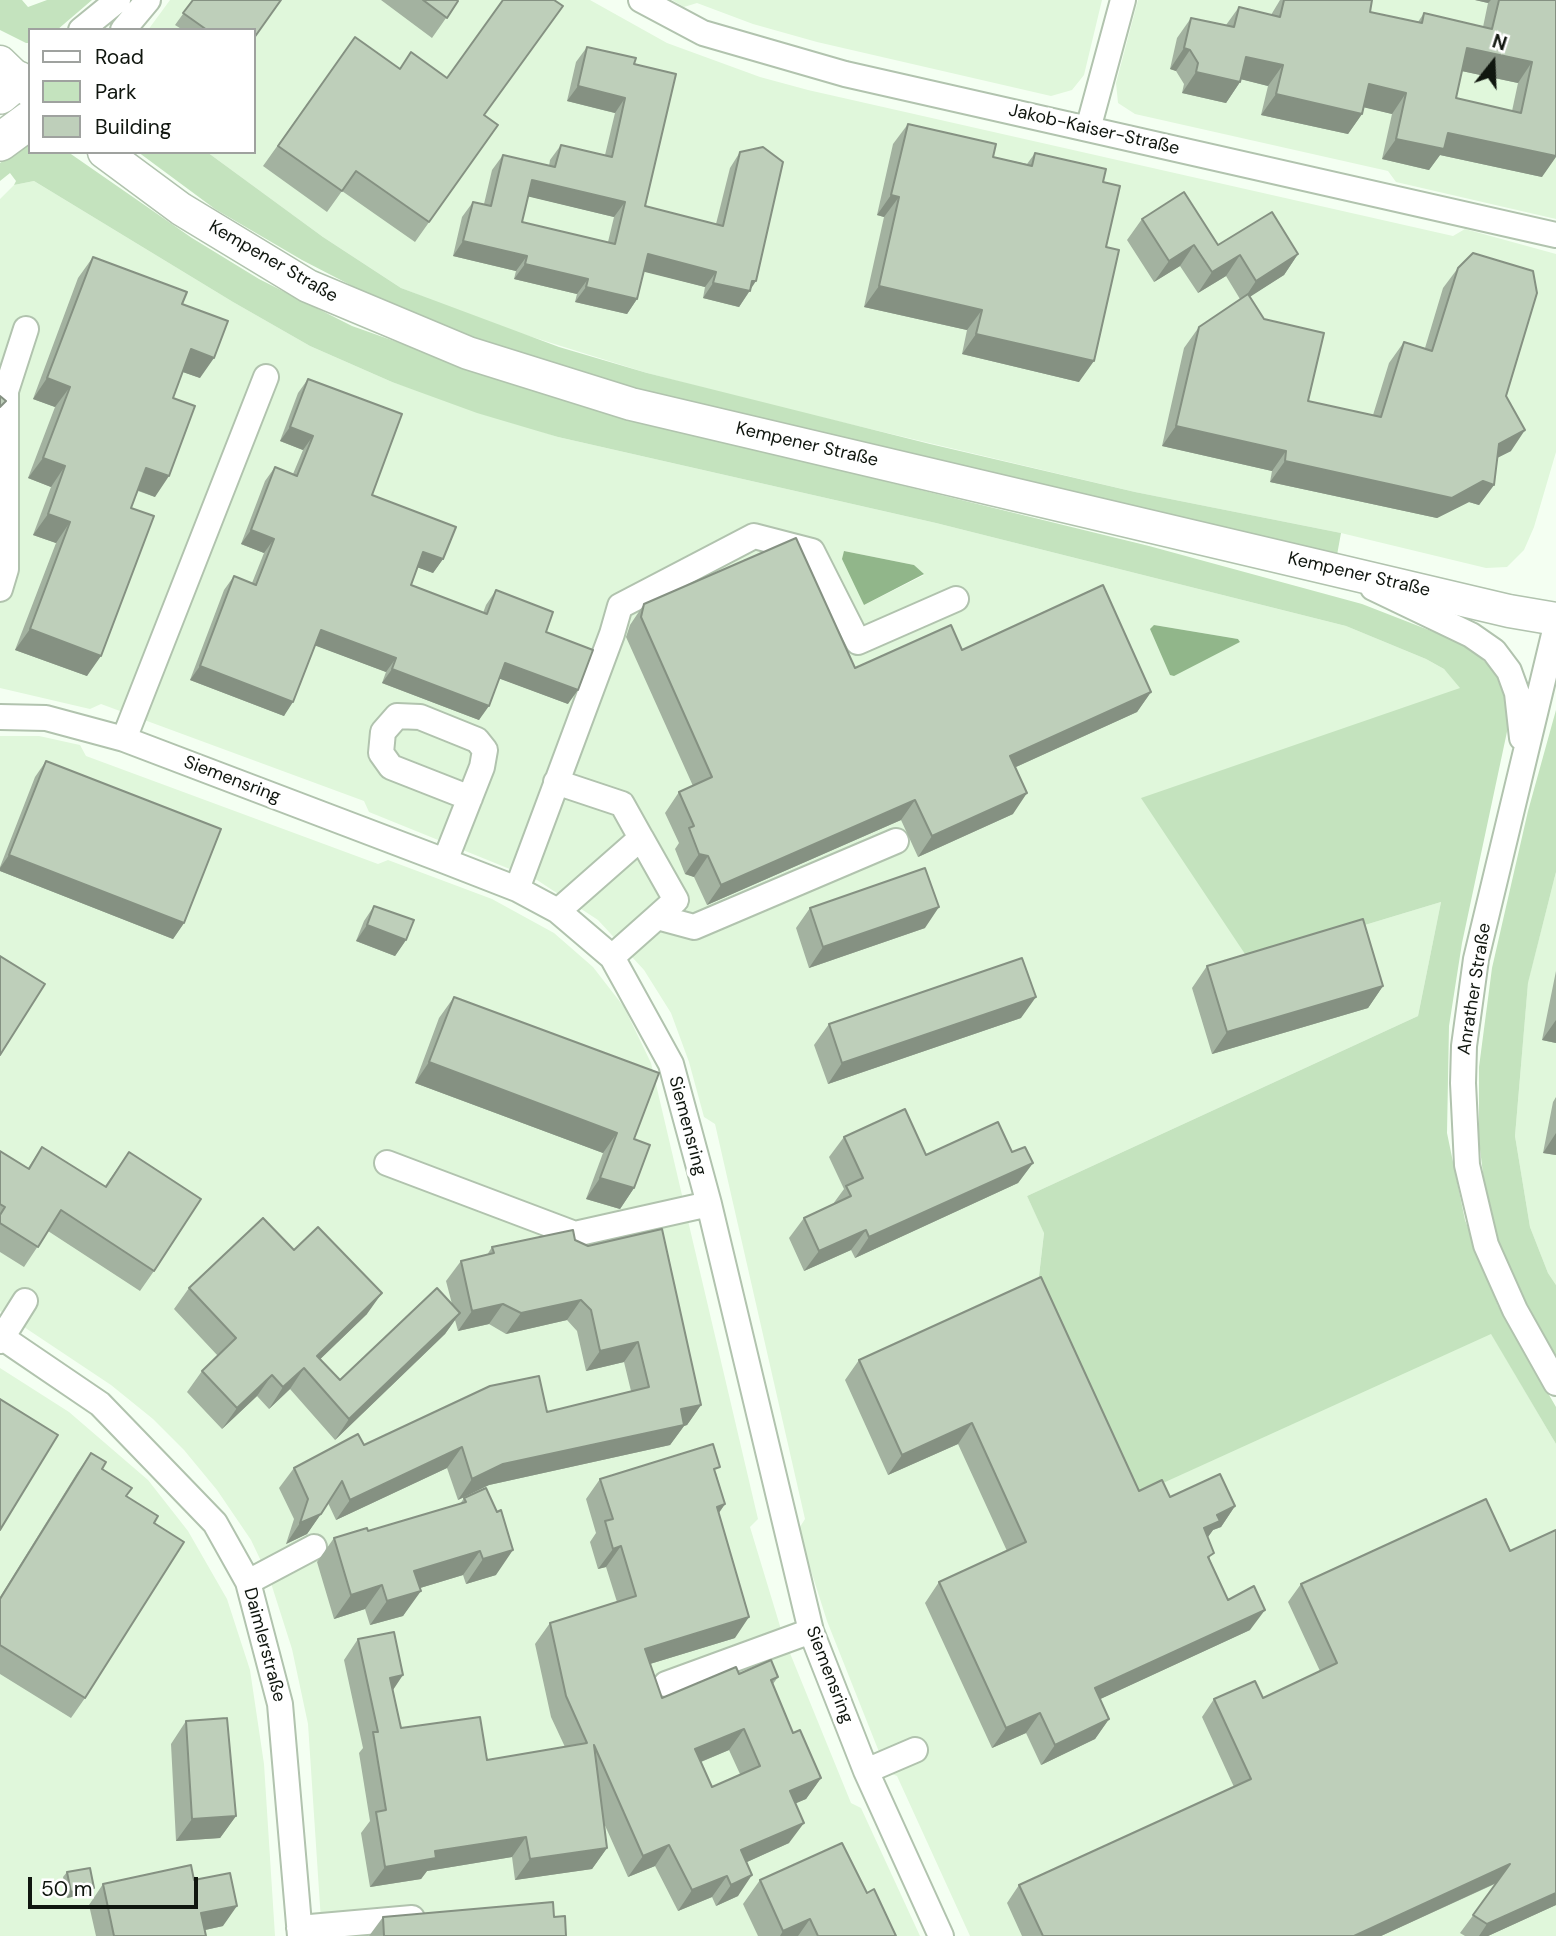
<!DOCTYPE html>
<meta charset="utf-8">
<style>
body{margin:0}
#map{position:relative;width:1556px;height:1936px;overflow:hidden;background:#f4fff2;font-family:"DM Sans",sans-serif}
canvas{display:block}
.legend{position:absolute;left:28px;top:28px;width:228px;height:126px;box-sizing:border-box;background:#fff;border:2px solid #9fa29f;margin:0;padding:9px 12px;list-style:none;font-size:21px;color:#10160f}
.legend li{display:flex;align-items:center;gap:14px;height:35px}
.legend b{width:35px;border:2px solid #9fa29f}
.north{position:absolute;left:1458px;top:28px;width:70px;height:70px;-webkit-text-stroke:5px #fff;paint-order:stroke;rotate:18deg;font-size:19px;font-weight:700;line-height:28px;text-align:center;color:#10160f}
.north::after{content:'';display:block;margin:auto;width:24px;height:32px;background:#10160f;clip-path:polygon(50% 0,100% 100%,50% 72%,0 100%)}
.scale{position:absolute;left:28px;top:1877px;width:170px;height:32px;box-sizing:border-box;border:4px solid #10160f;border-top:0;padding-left:9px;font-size:21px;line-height:24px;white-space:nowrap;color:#10160f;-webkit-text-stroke:5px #fff;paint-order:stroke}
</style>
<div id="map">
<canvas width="1556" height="1936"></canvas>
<ul class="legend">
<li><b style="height:9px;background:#fff"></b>Road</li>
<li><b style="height:19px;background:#c4e3be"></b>Park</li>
<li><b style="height:19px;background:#becfba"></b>Building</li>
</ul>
<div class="north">N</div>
<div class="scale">50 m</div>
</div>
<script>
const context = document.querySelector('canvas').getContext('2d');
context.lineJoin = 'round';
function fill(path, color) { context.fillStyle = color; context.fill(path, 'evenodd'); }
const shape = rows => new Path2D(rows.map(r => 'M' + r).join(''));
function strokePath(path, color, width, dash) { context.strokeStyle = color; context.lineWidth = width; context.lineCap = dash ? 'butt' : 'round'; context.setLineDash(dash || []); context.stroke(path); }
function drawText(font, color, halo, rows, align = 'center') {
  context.font = font + ' "DM Sans",sans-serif'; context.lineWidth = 7; context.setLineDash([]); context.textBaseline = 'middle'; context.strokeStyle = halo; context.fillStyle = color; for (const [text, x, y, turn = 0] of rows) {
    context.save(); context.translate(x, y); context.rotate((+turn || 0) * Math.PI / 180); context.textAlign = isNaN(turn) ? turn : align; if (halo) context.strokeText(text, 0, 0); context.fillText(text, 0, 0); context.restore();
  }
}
fill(shape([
 [170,0,590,0,667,43,760,77,808,90,1453,236,1465,229,1556,254,1556,452,1534,527,1524,550,1507,567,1486,568,1341,533,1135,492,757,402,647,373,497,326,401,288,323,237,207,152,254,152,254,30,148,30],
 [672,0,1102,0,1084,75,1072,90,1051,96,817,42,753,24,697,3,684,7],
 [1138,0,1556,0,1556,219,1396,182,1388,171,1135,114,1118,103,1116,83],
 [34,181,233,302,310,346,392,382,558,437,936,523,1346,626,1426,659,1444,669,1457,683,1461,688,1249,960,1441,902,1418,1016,1027,1196,1044,1232,1037,1293,1130,1497,1491,1333,1556,1444,1556,1936,970,1936,897,1776,887,1772,827,1621,798,1530,805,1519,715,1124,704,1117,689,1062,671,1013,644,970,598,920,537,880,369,812,364,801,101,704,90,709,0,688,0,199,14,185],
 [844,551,914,565,924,575,864,605],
 [1154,625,1238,639,1240,642,1178,672],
 [0,736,39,736,80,745,86,756,378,864,388,860,492,899,554,933,593,967,624,1007,651,1063,758,1519,750,1527,783,1636,851,1803,861,1808,920,1936,322,1936,308,1724,292,1649,270,1580,251,1540,217,1490,184,1450,153,1419,111,1385,0,1311],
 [1556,872,1556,1285,1548,1273,1530,1227,1515,1136,1528,982],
 [0,1368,69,1412,148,1480,188,1531,227,1599,250,1670,264,1764,275,1936,0,1936]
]), '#e0f7db');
fill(shape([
 [0,0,22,0,28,7,47,0,92,0,57,30,30,30,30,43,26,43,0,30],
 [30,145,30,152,68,152,192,238,259,279,352,326,504,380,643,422,1149,546,1362,604,1457,641,1480,657,1500,677,1508,701,1508,727,1462,943,1449,1026,1447,1133,1465,1220,1498,1306,1556,1407,1556,1444,1491,1334,1130,1498,1037,1293,1044,1233,1027,1196,1418,1016,1441,902,1249,960,1141,798,1460,688,1444,669,1426,659,1346,626,936,523,558,437,477,413,392,382,310,346,233,302,34,181,14,185,16,181,10,173,0,181,0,163,20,148],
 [138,152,207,152,323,237,401,288,559,347,647,373,930,444,1135,492,1341,533,1337,555,643,393,452,332,389,305,302,260,215,209],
 [1556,710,1556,872,1528,983,1515,1136,1530,1227,1548,1273,1556,1285,1556,1361,1504,1260,1487,1206,1479,1141,1479,1067,1492,968,1528,811]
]), '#c4e3be');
fill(shape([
 [844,551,914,565,924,574,864,605,842,559],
 [1154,625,1238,639,1240,642,1174,676,1170,675,1150,629]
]), '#91b68a');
const minor = shape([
 [641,0,703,33,845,74,1556,235],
 [81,30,118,0],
 [123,30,148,0],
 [1088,129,1123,0],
 [1373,588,1471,635,1494,651,1509,671,1517,693,1522,738],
 [0,589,6,569,6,391,26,329],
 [1556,626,1476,959,1464,1046,1463,1083,1467,1165,1486,1245,1515,1310,1556,1383],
 [0,717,46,718,124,739,445,861,517,889,558,911,612,957,671,1064,709,1204,811,1631,866,1771,941,1936],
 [124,739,266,377],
 [556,782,622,804,641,838],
 [445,861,482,767,485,750,477,740,420,717,397,716,383,732,381,753,391,767,470,798],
 [517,889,612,634,620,606,754,536,812,551,858,642,956,599],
 [558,911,641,838,676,900,657,917],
 [612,957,657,917,694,927,896,841],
 [387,1163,575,1234,709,1204],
 [0,1336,100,1404,215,1523,248,1582,280,1704,300,1936],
 [0,1341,25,1301],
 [248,1582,314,1547],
 [666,1684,811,1631],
 [866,1771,915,1750],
 [299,1928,412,1918]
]);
const major = shape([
 [0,62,30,91],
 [104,152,181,209,308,286,468,353,631,404,1509,611,1556,619]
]);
const highway = shape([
 [0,95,18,80],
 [0,142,30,120]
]);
strokePath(minor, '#b1c3ae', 28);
strokePath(major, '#b1c3ae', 35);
strokePath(highway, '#b1c3ae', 40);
strokePath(minor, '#fff', 24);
strokePath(major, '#fff', 32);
strokePath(highway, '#fff', 37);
fill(shape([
 [193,0,254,30,183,30,175,25],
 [381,0,457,0,458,1,432,38],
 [1280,0,1372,0,1370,12,1418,22,1424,13,1483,27,1488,3,1475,0,1556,0,1542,177,1440,155,1429,170,1382,159,1392,114,1364,107,1362,114,1348,134,1261,115,1268,86,1241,79,1240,82,1226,103,1182,93,1184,84,1176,71,1170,69,1177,38,1191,18,1226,25,1239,7,1271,15],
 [1462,71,1518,83,1512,111,1456,98],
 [355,37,400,69,484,115,498,125,415,242,342,191,327,212,263,166],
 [587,47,634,64,645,206,716,224,730,168,740,152,751,289,739,307,703,298,705,287,644,271,637,299,627,314,575,302,577,294,514,279,516,271,453,256,462,217,473,202,484,204,492,170,503,155,549,166,550,160,561,145,605,155,615,113,567,101,576,62],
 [528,196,614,217,608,242,522,222],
 [908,124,993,157,1027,164,1035,153,1103,182,1106,247,1079,382,962,354,967,330,864,307,884,217,877,215,893,144],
 [1142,219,1218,245,1298,254,1284,275,1250,296,1308,401,1373,415,1389,363,1404,342,1425,348,1443,288,1458,268,1506,396,1511,451,1497,458,1494,485,1479,505,1469,502,1437,518,1270,482,1272,471,1162,446,1184,348,1199,327,1240,299,1226,276,1198,293,1180,266,1154,282,1127,240],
 [93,257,182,304,200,378,183,372,173,398,155,497,138,491,131,508,87,676,15,650,56,543,33,535,51,487,28,478,55,407,33,399,78,278],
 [308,379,372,495,443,559,433,573,417,567,411,585,483,613,486,605,496,590,546,632,568,704,499,678,479,720,382,683,386,672,315,645,284,716,190,680,224,590,234,576,252,583,264,553,241,544,265,481,275,467,293,474,303,450,280,441,298,393],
 [644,604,855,668,962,650,1151,692,1137,712,1016,767,1013,814,918,857,901,820,707,905,694,877,685,874,675,849,679,843,665,813,679,792,693,786,626,637,630,625],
 [46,761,184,923,173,939,0,871,0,867,35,777],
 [374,906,406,940,395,956,356,941,364,921],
 [810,908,925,928,809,968,796,928],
 [1207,966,1383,986,1368,1008,1212,1054,1192,988],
 [1556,971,1556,1043,1542,1040],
 [454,997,634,1139,634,1188,620,1209,586,1199,603,1153,415,1083,439,1018],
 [1021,1018,828,1084,814,1045,829,1024],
 [1556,1097,1556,1155,1543,1153,1553,1102],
 [844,1137,926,1155,1012,1152,1033,1163,1018,1183,855,1258,851,1250,804,1271,789,1238,804,1218,833,1204,844,1189,829,1157],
 [42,1147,105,1186,129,1152,154,1271,140,1291,48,1231,24,1267,0,1252,0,1151,28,1168],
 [575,1240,701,1405,687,1425,684,1426,670,1445,489,1485,458,1500,447,1468,336,1520,328,1503,307,1534,286,1544,294,1519,279,1488,294,1468,364,1445,547,1412,631,1391,624,1362,586,1371,577,1331,567,1320,506,1334,489,1324,458,1331,455,1320,445,1334,335,1440,290,1389,269,1409,257,1396,222,1429,187,1392,202,1371,218,1356,174,1309,189,1288,294,1250,367,1314,320,1359,340,1380,452,1304,446,1281,461,1261,487,1255,492,1247],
 [859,1360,1139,1491,1170,1497,1235,1506,1221,1527,1213,1530,1208,1537,1210,1560,1228,1600,1250,1630,1100,1699,1109,1719,1095,1739,1041,1765,1026,1733,992,1748,925,1603,939,1582,1007,1551,958,1444,888,1475,845,1380],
 [91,1453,102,1469,126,1496,154,1523,85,1698,71,1718,0,1674,0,1597,77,1473],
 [716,1473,725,1504,719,1513,735,1638,650,1664,662,1698,739,1674,778,1677,773,1684,793,1733,821,1778,806,1799,795,1803,789,1843,747,1862,738,1896,716,1906,712,1897,678,1911,655,1866,628,1877,603,1821,607,1848,592,1869,515,1880,512,1857,427,1871,421,1879,370,1887,361,1833,370,1821,359,1753,363,1748,344,1660,358,1639,393,1690,401,1728,487,1760,565,1747,551,1717,535,1644,550,1623,617,1602,606,1567,598,1569,590,1542,596,1533,586,1499,600,1479],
 [729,1750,740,1774,712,1787,701,1762],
 [464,1498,496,1575,466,1584,463,1575,420,1588,403,1616,370,1625,365,1609,334,1619,317,1562,334,1538,368,1531,460,1504],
 [1556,1530,1556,1905,1488,1936,1465,1936,1460,1933,1497,1883,1381,1936,1022,1936,1007,1903,1019,1885,1234,1787,1202,1717,1214,1699,1263,1698,1320,1671,1288,1602,1301,1584,1510,1551],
 [186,1721,236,1816,220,1838,176,1841,171,1744],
 [67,1872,94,1888,90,1893,67,1898,63,1877],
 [194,1880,223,1926,205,1930,206,1936,96,1936,89,1905,103,1884],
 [760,1880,867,1893,896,1936,758,1936,743,1904],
 [383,1917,554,1917,566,1936,369,1936]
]), '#a3b2a0');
fill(shape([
 [1475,0,1491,0,1488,3],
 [1184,48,1190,50,1176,71,1170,69],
 [1467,48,1532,62,1518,83,1452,69],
 [1246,57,1283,65,1268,86,1232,77],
 [1196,72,1240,82,1226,103,1182,93],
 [1369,84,1406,93,1392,114,1354,105],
 [578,86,625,98,615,113,567,101],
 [1276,94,1362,114,1348,134,1261,115],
 [1448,133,1556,156,1556,157,1542,177,1440,155,1429,170,1382,159,1396,139],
 [532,180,625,202,614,217,522,195],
 [891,195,899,197,884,217,877,215],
 [463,241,527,256,516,271,453,256],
 [1194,245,1180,266,1154,282,1169,261],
 [648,254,716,272,705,287,637,270],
 [1298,254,1284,275,1242,302,1256,281],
 [1240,255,1226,276,1198,293,1212,272],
 [525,264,588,279,577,294,514,279],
 [752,281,756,281,739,307,703,298,713,283],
 [879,286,982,310,967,330,864,307],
 [586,287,637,299,627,314,575,302],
 [976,334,1094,361,1079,382,962,354],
 [191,349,214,358,200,378,177,370],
 [47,378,70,387,55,407,33,399],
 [1176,426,1286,451,1272,471,1162,446],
 [290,427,313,436,303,450,280,441],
 [1525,430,1511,451,1485,464,1499,444],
 [43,458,65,466,51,487,28,478],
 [1285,461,1483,481,1494,485,1479,505,1469,502,1437,518,1270,482],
 [146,468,169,476,155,497,132,488],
 [48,514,70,522,56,543,33,535],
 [251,530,274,539,264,553,241,544],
 [423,552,443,559,433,573,414,566],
 [30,629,101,656,87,676,15,650],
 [321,630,396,658,386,672,311,644],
 [505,663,578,690,568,704,495,677],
 [200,666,293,702,284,716,190,680],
 [392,669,489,706,479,720,382,683],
 [1151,692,1137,712,996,776,1010,756],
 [1027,793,1013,814,918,857,932,836],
 [915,800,901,820,707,905,721,885],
 [699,854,708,856,694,877,685,874],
 [9,855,184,923,173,939,0,871,0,868],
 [939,907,925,928,809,968,823,947],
 [367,925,406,940,395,956,356,941],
 [1383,986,1368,1008,1212,1054,1227,1032],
 [1036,997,1021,1018,828,1084,842,1063],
 [1556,1020,1556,1043,1542,1040],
 [429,1062,617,1133,603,1153,415,1083],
 [1556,1133,1556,1155,1543,1153],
 [1033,1163,1018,1183,855,1258,869,1237],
 [600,1178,634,1188,620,1209,586,1199],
 [866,1230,851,1250,804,1271,819,1251],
 [382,1293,367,1314,308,1371,317,1356],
 [581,1300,567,1320,506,1334,521,1313],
 [503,1304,489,1324,458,1331,472,1311],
 [460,1313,445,1334,335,1440,349,1419],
 [638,1342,624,1362,586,1371,600,1351],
 [304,1368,290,1389,269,1409,283,1387],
 [272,1375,257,1396,222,1429,237,1408],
 [701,1405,687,1425,684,1426,670,1445,489,1485,458,1500,472,1479,503,1464,681,1409],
 [972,1423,958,1444,888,1475,902,1455],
 [462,1447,447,1468,336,1520,350,1500],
 [725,1504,710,1525,717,1507],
 [1235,1506,1221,1527,1213,1530,1205,1541,1204,1528,1217,1515],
 [321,1514,307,1534,286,1544,300,1523],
 [621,1546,606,1567,598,1569,613,1549],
 [513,1550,496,1575,466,1584,483,1559],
 [480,1551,463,1575,397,1595,414,1571],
 [382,1585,365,1609,334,1619,351,1595],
 [421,1591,403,1616,370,1625,387,1601],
 [1265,1610,1250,1630,1081,1708,1095,1688],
 [749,1617,735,1638,630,1670,645,1649],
 [403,1675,389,1696,390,1678],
 [1040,1713,1026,1733,992,1748,1006,1728],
 [1109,1719,1095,1739,1041,1765,1055,1745],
 [744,1729,729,1750,681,1770,695,1749],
 [821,1778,806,1799,776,1812,790,1791],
 [236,1816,220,1838,176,1841,192,1819],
 [804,1823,789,1843,727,1871,741,1850],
 [526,1837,512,1857,427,1871,421,1879,370,1887,385,1867,435,1851],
 [669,1845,655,1866,628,1877,643,1856],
 [607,1848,592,1869,515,1880,530,1859],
 [1510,1864,1498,1882,1381,1936,1354,1936],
 [752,1875,738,1896,716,1906,731,1885],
 [727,1876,712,1897,678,1911,692,1890],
 [94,1888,90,1893,67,1898,71,1892],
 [1556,1893,1556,1905,1488,1936,1479,1936,1487,1924],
 [237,1906,223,1926,187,1934,201,1913],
 [810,1919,798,1936,780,1936,783,1931]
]), '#859182');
const building = shape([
 [193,0,281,0,254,38,254,30,207,30,183,13,193,0],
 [423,0,457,0,458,1,447,18,423,0],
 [503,0,554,0,563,6,484,115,498,125,429,222,356,171,342,191,278,146,355,37,400,69,411,52,447,78,503,0],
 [1284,0,1372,0,1370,12,1422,23,1424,13,1492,29,1499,0,1556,0,1556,156,1448,133,1444,149,1396,139,1406,93,1369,84,1362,114,1276,94,1283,65,1246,57,1240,82,1196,72,1198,63,1190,50,1184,48,1191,18,1234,27,1239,7,1280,17,1284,0],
 [1467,48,1532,62,1521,113,1456,98,1467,48],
 [587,47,636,58,634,64,676,74,645,206,723,226,740,152,763,147,783,162,756,281,752,281,750,291,713,283,716,272,648,254,637,299,586,287,588,279,525,264,527,256,463,241,473,202,491,206,503,155,555,167,561,145,612,157,625,98,578,86,587,47],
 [532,180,625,202,615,244,522,222,532,180],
 [908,124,996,144,993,157,1032,166,1035,153,1106,169,1103,182,1120,186,1106,247,1119,250,1094,361,976,334,982,310,879,286,899,197,891,195,908,124],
 [1184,192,1218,245,1272,212,1298,254,1256,281,1240,255,1212,272,1194,245,1169,261,1142,219,1184,192],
 [1473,253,1533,271,1537,293,1506,396,1525,430,1499,444,1494,485,1483,481,1452,498,1285,461,1286,451,1176,426,1199,327,1248,294,1264,319,1324,333,1308,401,1381,417,1404,342,1432,351,1458,268,1473,253],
 [93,257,187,292,182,304,228,321,214,358,191,349,173,398,195,406,169,476,146,468,131,508,154,516,101,656,30,629,70,522,48,514,65,466,43,458,70,387,47,378,93,257],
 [308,379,402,414,372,495,456,527,443,559,423,552,411,585,487,614,496,590,553,612,546,632,593,650,578,690,505,663,489,706,392,669,396,658,321,630,293,702,200,666,234,576,256,585,274,539,251,530,275,467,297,476,313,436,290,427,308,379],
 [0,396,6,401,0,407,0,396],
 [796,538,855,668,951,625,962,650,1103,585,1151,692,1010,756,1027,793,932,836,915,800,721,885,708,856,699,854,689,828,694,826,679,792,712,777,641,617,644,604,796,538],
 [46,761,221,829,184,923,9,855,46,761],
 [925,868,939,907,823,947,810,908,925,868],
 [374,906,414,920,406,940,367,925,374,906],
 [1363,919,1383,986,1227,1032,1207,966,1363,919],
 [0,956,45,984,0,1055,0,956],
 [1022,958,1036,997,842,1063,829,1024,1022,958],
 [454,997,659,1073,634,1139,650,1145,634,1188,600,1178,617,1133,429,1062,454,997],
 [905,1109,926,1155,998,1122,1012,1152,1025,1147,1033,1163,869,1237,866,1230,819,1251,804,1218,851,1196,846,1186,863,1178,844,1137,905,1109],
 [42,1147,106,1187,129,1152,201,1199,154,1271,61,1210,38,1247,0,1223,0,1215,5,1207,0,1204,0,1151,29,1169,42,1147],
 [263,1218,294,1250,318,1227,382,1293,317,1356,340,1380,437,1288,460,1313,349,1419,304,1368,283,1387,272,1375,237,1408,202,1371,236,1338,189,1288,263,1218],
 [662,1229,701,1405,681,1409,684,1425,503,1464,472,1479,462,1447,350,1500,342,1481,321,1514,300,1523,308,1499,294,1468,358,1434,364,1445,490,1386,539,1376,547,1412,649,1387,638,1342,600,1351,591,1310,581,1300,521,1313,503,1304,472,1311,461,1261,494,1253,492,1247,573,1230,575,1240,588,1246,662,1229],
 [1041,1277,1139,1491,1162,1480,1170,1497,1220,1474,1235,1506,1217,1515,1220,1521,1204,1528,1214,1553,1208,1557,1228,1600,1254,1586,1265,1610,1095,1688,1109,1719,1055,1745,1040,1713,1006,1728,939,1582,1026,1542,972,1423,902,1455,859,1360,1041,1277],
 [0,1399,58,1435,0,1530,0,1399],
 [713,1444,720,1467,714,1469,725,1504,717,1507,749,1617,645,1649,662,1698,736,1667,739,1674,771,1660,778,1677,771,1680,793,1733,800,1730,821,1778,790,1791,804,1823,741,1850,752,1875,731,1885,727,1876,692,1890,669,1845,643,1856,594,1745,607,1848,530,1859,526,1837,435,1851,436,1858,385,1867,376,1812,386,1810,373,1732,378,1732,358,1639,394,1632,403,1675,390,1678,401,1728,480,1717,487,1760,587,1743,566,1696,550,1623,636,1596,621,1546,613,1549,605,1521,613,1519,600,1479,713,1444],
 [744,1729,760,1766,712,1787,695,1749,744,1729],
 [91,1453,106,1462,102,1469,132,1488,126,1496,158,1516,154,1523,184,1542,85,1698,0,1645,0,1599,91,1453],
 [486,1488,497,1512,501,1510,513,1550,483,1559,480,1551,414,1571,421,1591,387,1601,382,1585,351,1595,334,1538,367,1528,368,1531,466,1502,464,1498,486,1488],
 [1486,1499,1510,1551,1556,1530,1556,1893,1487,1924,1473,1915,1510,1864,1354,1936,1043,1936,1019,1885,1251,1779,1214,1699,1255,1681,1263,1698,1337,1663,1301,1584,1486,1499],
 [227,1718,236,1816,192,1819,186,1721,227,1718],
 [842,1843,867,1893,874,1889,896,1936,818,1936,810,1919,783,1931,760,1880,842,1843],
 [191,1865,194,1880,230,1873,237,1906,201,1913,206,1936,114,1936,103,1884,191,1865],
 [90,1868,94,1888,71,1892,67,1872,90,1868],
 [553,1902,554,1917,565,1916,566,1936,384,1936,383,1917,553,1902]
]);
fill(building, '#becfba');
strokePath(building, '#859182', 2);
drawText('18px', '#10160f', '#fff', [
 ["Jakob-Kaiser-Straße",1094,130,13],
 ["Kempener Straße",273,262,30],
 ["Kempener Straße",807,445,13],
 ["Kempener Straße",1359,575,13],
 ["Siemensring",232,780,21],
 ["Anrather Straße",1475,989,-81],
 ["Siemensring",687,1126,75],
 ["Daimlerstraße",264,1645,75],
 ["Siemensring",829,1675,69]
]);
</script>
